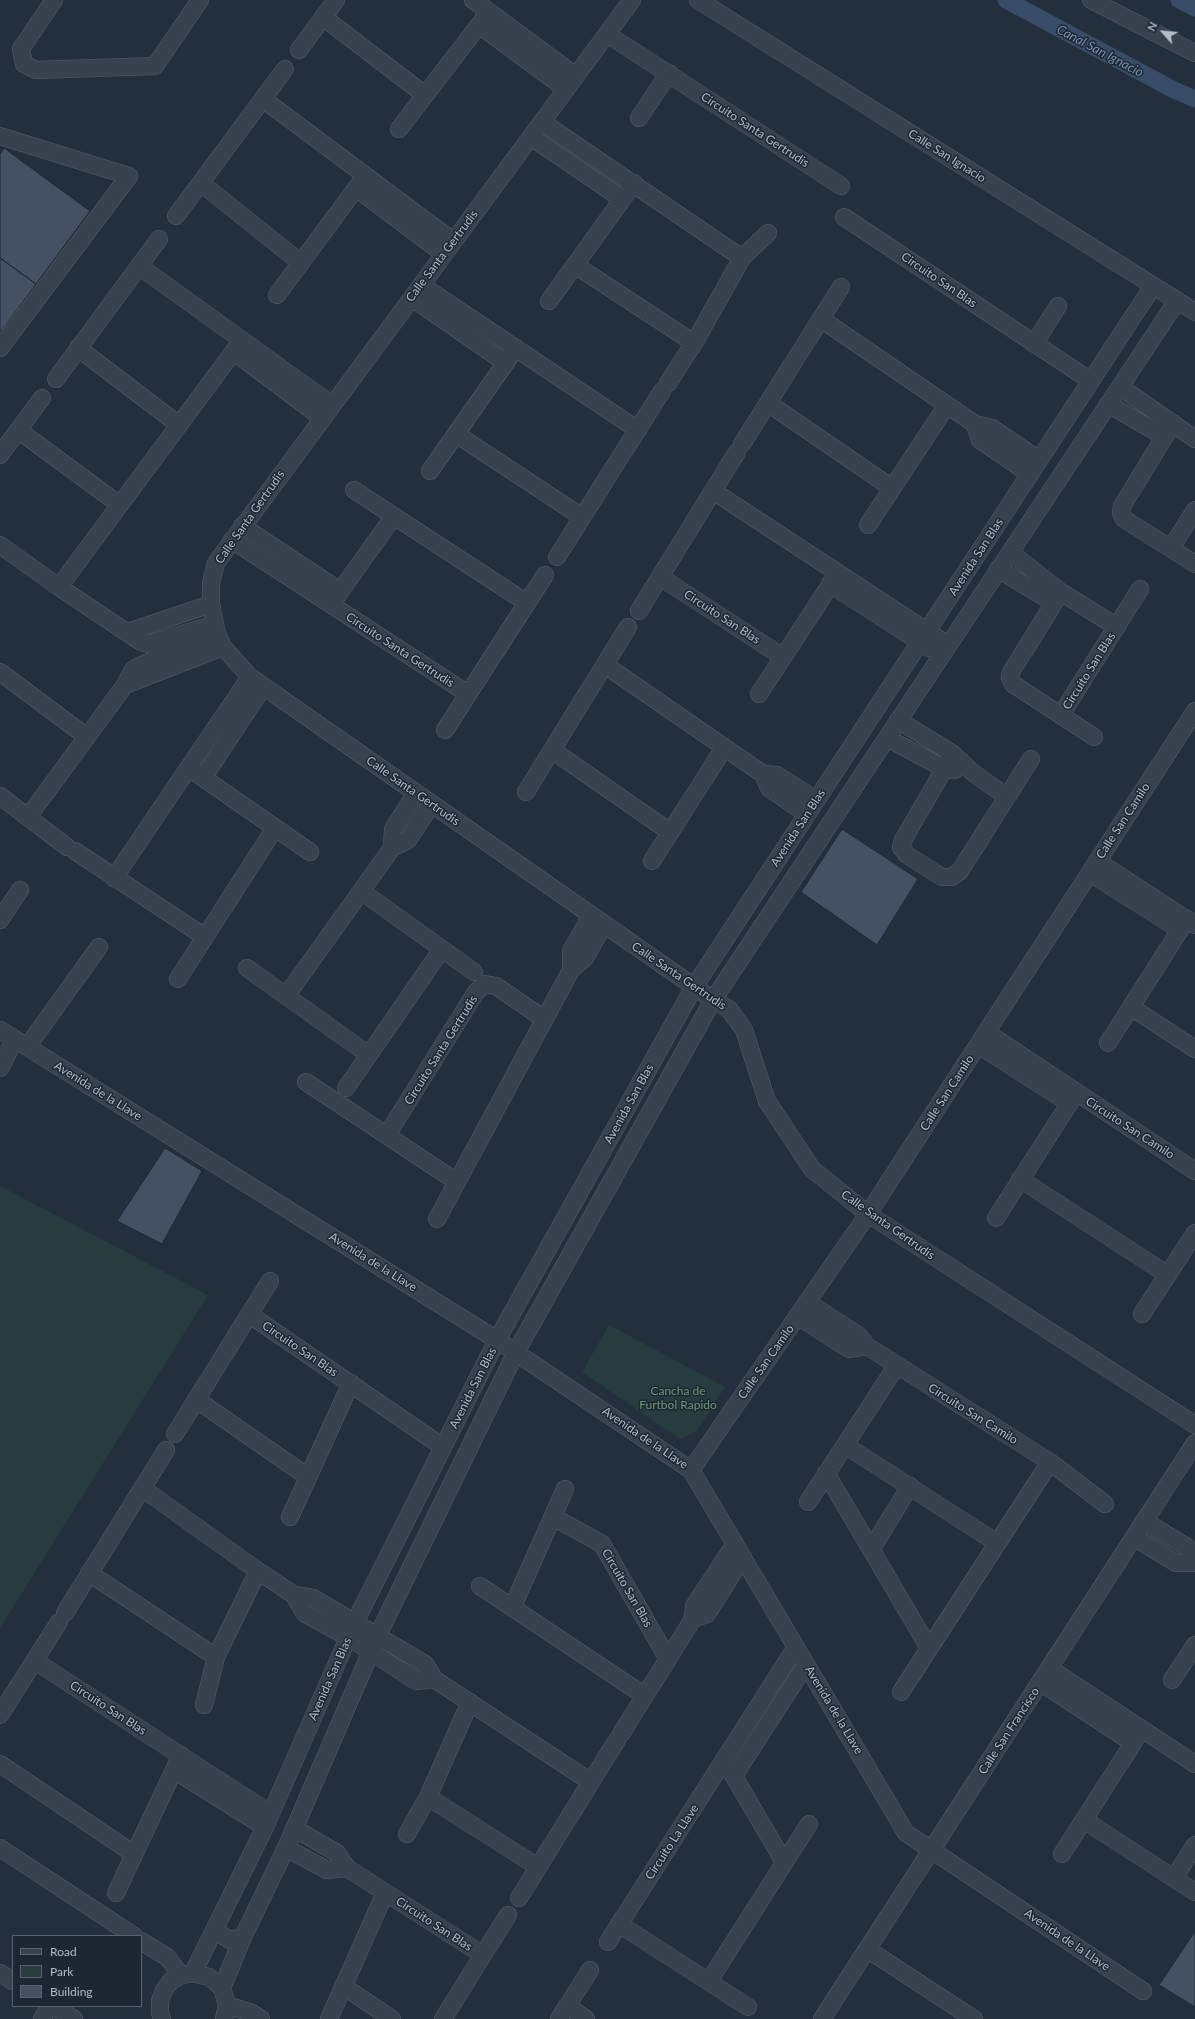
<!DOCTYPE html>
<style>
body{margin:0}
#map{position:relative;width:1195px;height:2019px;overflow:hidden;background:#242f3e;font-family:Lato,sans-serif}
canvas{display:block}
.legend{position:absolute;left:12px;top:1935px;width:130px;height:72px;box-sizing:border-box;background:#1d2633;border:1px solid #59626f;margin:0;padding:5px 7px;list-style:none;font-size:12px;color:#b4bcc9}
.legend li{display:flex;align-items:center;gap:8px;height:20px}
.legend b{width:20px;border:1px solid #59626f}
.north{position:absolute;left:1143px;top:12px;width:40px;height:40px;-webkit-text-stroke:3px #1d2633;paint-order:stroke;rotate:297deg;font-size:11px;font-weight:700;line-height:16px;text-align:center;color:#b4bcc9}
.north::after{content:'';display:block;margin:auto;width:14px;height:18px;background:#b4bcc9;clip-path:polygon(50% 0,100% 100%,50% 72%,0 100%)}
</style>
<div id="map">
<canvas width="1195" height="2019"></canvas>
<ul class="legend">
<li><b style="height:5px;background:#38414e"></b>Road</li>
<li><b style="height:11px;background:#263c3f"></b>Park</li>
<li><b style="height:11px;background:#455162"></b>Building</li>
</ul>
<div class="north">N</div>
</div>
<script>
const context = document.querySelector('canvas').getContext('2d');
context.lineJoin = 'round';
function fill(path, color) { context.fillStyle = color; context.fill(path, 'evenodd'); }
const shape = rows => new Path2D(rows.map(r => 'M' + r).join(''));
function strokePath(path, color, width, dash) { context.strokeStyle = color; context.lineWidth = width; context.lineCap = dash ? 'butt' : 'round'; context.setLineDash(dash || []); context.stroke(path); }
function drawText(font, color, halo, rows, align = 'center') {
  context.font = font + ' Lato,sans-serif'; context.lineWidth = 3; context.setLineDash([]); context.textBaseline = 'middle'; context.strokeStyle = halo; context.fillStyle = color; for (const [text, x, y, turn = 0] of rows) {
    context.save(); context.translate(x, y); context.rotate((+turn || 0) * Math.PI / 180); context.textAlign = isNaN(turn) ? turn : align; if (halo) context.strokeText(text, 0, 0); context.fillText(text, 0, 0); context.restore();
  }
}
fill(shape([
 [0,1186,208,1295,0,1628],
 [609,1325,725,1387,697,1431,680,1439,582,1372]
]), '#263c3f');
strokePath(shape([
 [1006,0,1174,90,1195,99],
 [1179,0,1195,8]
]), '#394c67', 17);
const building = shape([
 [4,148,90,211,36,284,0,258,0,154,4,148],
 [0,258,36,284,0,333,0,258],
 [842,829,918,879,877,945,801,892,842,829],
 [165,1148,202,1171,162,1244,117,1221,165,1148],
 [1195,1931,1195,2007,1159,1985,1195,1931]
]);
fill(building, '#455162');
strokePath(building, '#1f2835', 1);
const minor = shape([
 [54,0,21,49,24,64,36,70,155,66,200,0],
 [473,0,576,76],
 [632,0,216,563,211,583,211,604,217,634,223,647,250,677,713,1000,729,1009,744,1030,767,1101,812,1169,868,1214,1195,1425],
 [698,0,1195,312],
 [1091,0,1195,53],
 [323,17,425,95],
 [479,25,566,89],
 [607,34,841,186],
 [299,50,336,0],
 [263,99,453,241],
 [639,118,669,73],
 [542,122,742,258,694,343,668,383],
 [399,129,489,12],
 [0,136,129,176,0,348],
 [531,137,622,199],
 [201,183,301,263],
 [356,188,444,254],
 [176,216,285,69],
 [844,217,1091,381],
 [742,258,768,233],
 [575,265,694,343],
 [139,266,332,405],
 [421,285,638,430],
 [277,295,365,176],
 [412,298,506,363],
 [549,301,634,183],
 [821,319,975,424,992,428,1039,460],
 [1034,344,1058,306],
 [78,348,179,425],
 [234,352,322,418],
 [56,379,159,239],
 [1120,387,1195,439],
 [768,403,892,488],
 [1108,404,1165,437],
 [1173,423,1122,506,1121,513,1124,519,1195,564],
 [975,424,980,440,1030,474],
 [18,430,120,505],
 [456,434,582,517],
 [742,444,841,287],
 [0,455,42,398],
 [430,471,516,348],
 [354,490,527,603],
 [713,491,948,645],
 [868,525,947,405],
 [242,526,340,591],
 [232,540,468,694],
 [0,545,59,587,141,642,149,644,215,624],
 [1171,548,1195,510],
 [1010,552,1061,592,1117,627],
 [557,557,662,391],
 [998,569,1054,603],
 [660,577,783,657],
 [830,584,929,648],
 [59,587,242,340],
 [1061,592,1011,672,1010,678,1013,684,1094,737],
 [334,600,394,516],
 [639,611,737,452],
 [128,632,211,604],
 [605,665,763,774,777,775,816,800],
 [0,672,87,737],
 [125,685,223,647],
 [759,694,838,573],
 [1061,715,1140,589],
 [898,720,953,754,972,772,1007,797],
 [445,730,545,575],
 [887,738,945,769,955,770],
 [552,750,670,832],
 [953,754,903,840,901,847,907,855,942,877,952,877,960,871,1031,759],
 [189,768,310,852],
 [763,774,769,788,807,814],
 [203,778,263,687],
 [526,792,628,627],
 [0,796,67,847],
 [28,817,125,685,133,670,139,666,217,634],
 [392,848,393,829,416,793],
 [75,851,205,937],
 [652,861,724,748],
 [1097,861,1195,925],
 [1090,873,1180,930],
 [114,878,250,677],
 [361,891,474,972],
 [0,920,20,890],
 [247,968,369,1055],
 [571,970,571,951,591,915],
 [178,979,275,828],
 [286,996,392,848,408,840,432,804],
 [1131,1007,1195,1049],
 [0,1030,497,1340,691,1470,906,1833,1143,1991],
 [986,1032,1195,1171],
 [1108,1043,1187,919],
 [978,1045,1069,1103],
 [27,1047,99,947],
 [0,1068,15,1039],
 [306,1082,457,1182],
 [346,1088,442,949],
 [387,1135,476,992,485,984,496,986,544,1019],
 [1020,1179,1168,1275],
 [996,1218,1076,1093],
 [437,1219,571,970,585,958,604,924],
 [807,1302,858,1335,867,1346,1050,1462,1105,1504],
 [1142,1314,1195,1233],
 [250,1315,443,1447],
 [797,1316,849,1349,867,1346],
 [197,1400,308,1477],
 [175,1434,270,1281],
 [845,1445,997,1543],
 [691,1470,868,1214,1195,711],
 [826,1473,929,1648],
 [142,1488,258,1571,294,1595,313,1598,425,1664,434,1679,591,1782],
 [808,1502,897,1365],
 [290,1517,351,1383],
 [553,1517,602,1544,668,1659],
 [1144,1521,1187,1547,1195,1563],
 [1134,1537,1176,1563,1194,1563],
 [871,1550,910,1486],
 [89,1573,216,1657],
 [480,1586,645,1696],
 [294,1595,304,1613,348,1637,416,1681,434,1679],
 [512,1608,565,1489],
 [65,1613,166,1450],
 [693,1619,707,1614,743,1557],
 [35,1661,271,1814],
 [1049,1668,1195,1764],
 [1172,1680,1195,1645],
 [1040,1682,1133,1743],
 [901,1692,1050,1462],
 [204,1705,216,1657,258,1571],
 [0,1715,59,1622],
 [621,1734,693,1619,694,1606,735,1544],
 [0,1764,134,1854],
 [729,1768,784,1862],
 [174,1770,265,1827],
 [734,1776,806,1664],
 [428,1797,538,1867],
 [1084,1820,1195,1892],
 [294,1828,337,1853,347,1868,483,1955],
 [407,1834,428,1797,470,1702],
 [0,1848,134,1936],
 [286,1848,327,1870,347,1868],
 [1062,1854,1142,1729],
 [1174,1878,1195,1845],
 [116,1893,181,1755],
 [519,1898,617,1740],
 [619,1924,748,2007],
 [215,1931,230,1940,243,1937],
 [141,1941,167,1957,181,1975],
 [608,1942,796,1647],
 [867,1949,974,2019],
 [0,1973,13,1981],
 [193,1973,265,1827,355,1622,497,1340,694,987,1153,286],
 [709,1981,809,1824],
 [343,1986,392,2019],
 [222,1988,243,1937,286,1848,378,1635,516,1352,713,1000,1177,301],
 [227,2005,252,2013,261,2019],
 [53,2006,74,2019],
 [567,2006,586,2019],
 [42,2019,50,2006],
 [162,2019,160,2013,160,2001,164,1990,171,1981,181,1975,193,1973,209,1977,222,1988,227,2005,224,2019],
 [329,2019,385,1893],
 [443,2019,508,1915],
 [559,2019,590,1970],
 [822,2019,1195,1443]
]);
strokePath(minor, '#565f6c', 18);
strokePath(minor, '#38414e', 17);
drawText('12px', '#b4bcc9', '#1d2633', [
 ["Circuito Santa Gertrudis",755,130,33],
 ["Calle San Ignacio",947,156,32],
 ["Calle Santa Gertrudis",442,256,-53],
 ["Circuito San Blas",939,280,34],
 ["Calle Santa Gertrudis",250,517,-55],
 ["Avenida San Blas",976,557,-57],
 ["Circuito San Blas",722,617,33],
 ["Circuito Santa Gertrudis",400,650,33],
 ["Circuito San Blas",1089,671,-58],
 ["Calle Santa Gertrudis",413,791,35],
 ["Calle San Camilo",1123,821,-57],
 ["Avenida San Blas",798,828,-57],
 ["Calle Santa Gertrudis",679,976,34],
 ["Circuito Santa Gertrudis",441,1050,-58],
 ["Avenida de la Llave",98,1091,32],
 ["Calle San Camilo",947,1093,-57],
 ["Avenida San Blas",629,1104,-61],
 ["Circuito San Camilo",1130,1128,33],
 ["Calle Santa Gertrudis",888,1225,35],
 ["Avenida de la Llave",373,1262,32],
 ["Circuito San Blas",300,1349,34],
 ["Calle San Camilo",766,1362,-55],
 ["Avenida San Blas",473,1388,-63],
 ["Circuito San Camilo",973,1414,32],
 ["Avenida de la Llave",645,1438,34],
 ["Circuito San Blas",627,1588,60],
 ["Avenida San Blas",330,1679,-66],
 ["Circuito San Blas",108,1708,33],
 ["Avenida de la Llave",834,1710,59],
 ["Calle San Francisco",1009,1731,-57],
 ["Circuito La Llave",672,1842,-57],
 ["Circuito San Blas",434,1924,33],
 ["Avenida de la Llave",1067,1940,34]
]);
drawText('12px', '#6b9a76', '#1d2633', [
 ["Cancha de",678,1391],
 ["Furtbol Rapido",678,1405]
]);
drawText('italic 13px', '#7c92b1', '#1d2633', [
 ["Canal San Ignacio",1100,51,28]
]);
</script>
